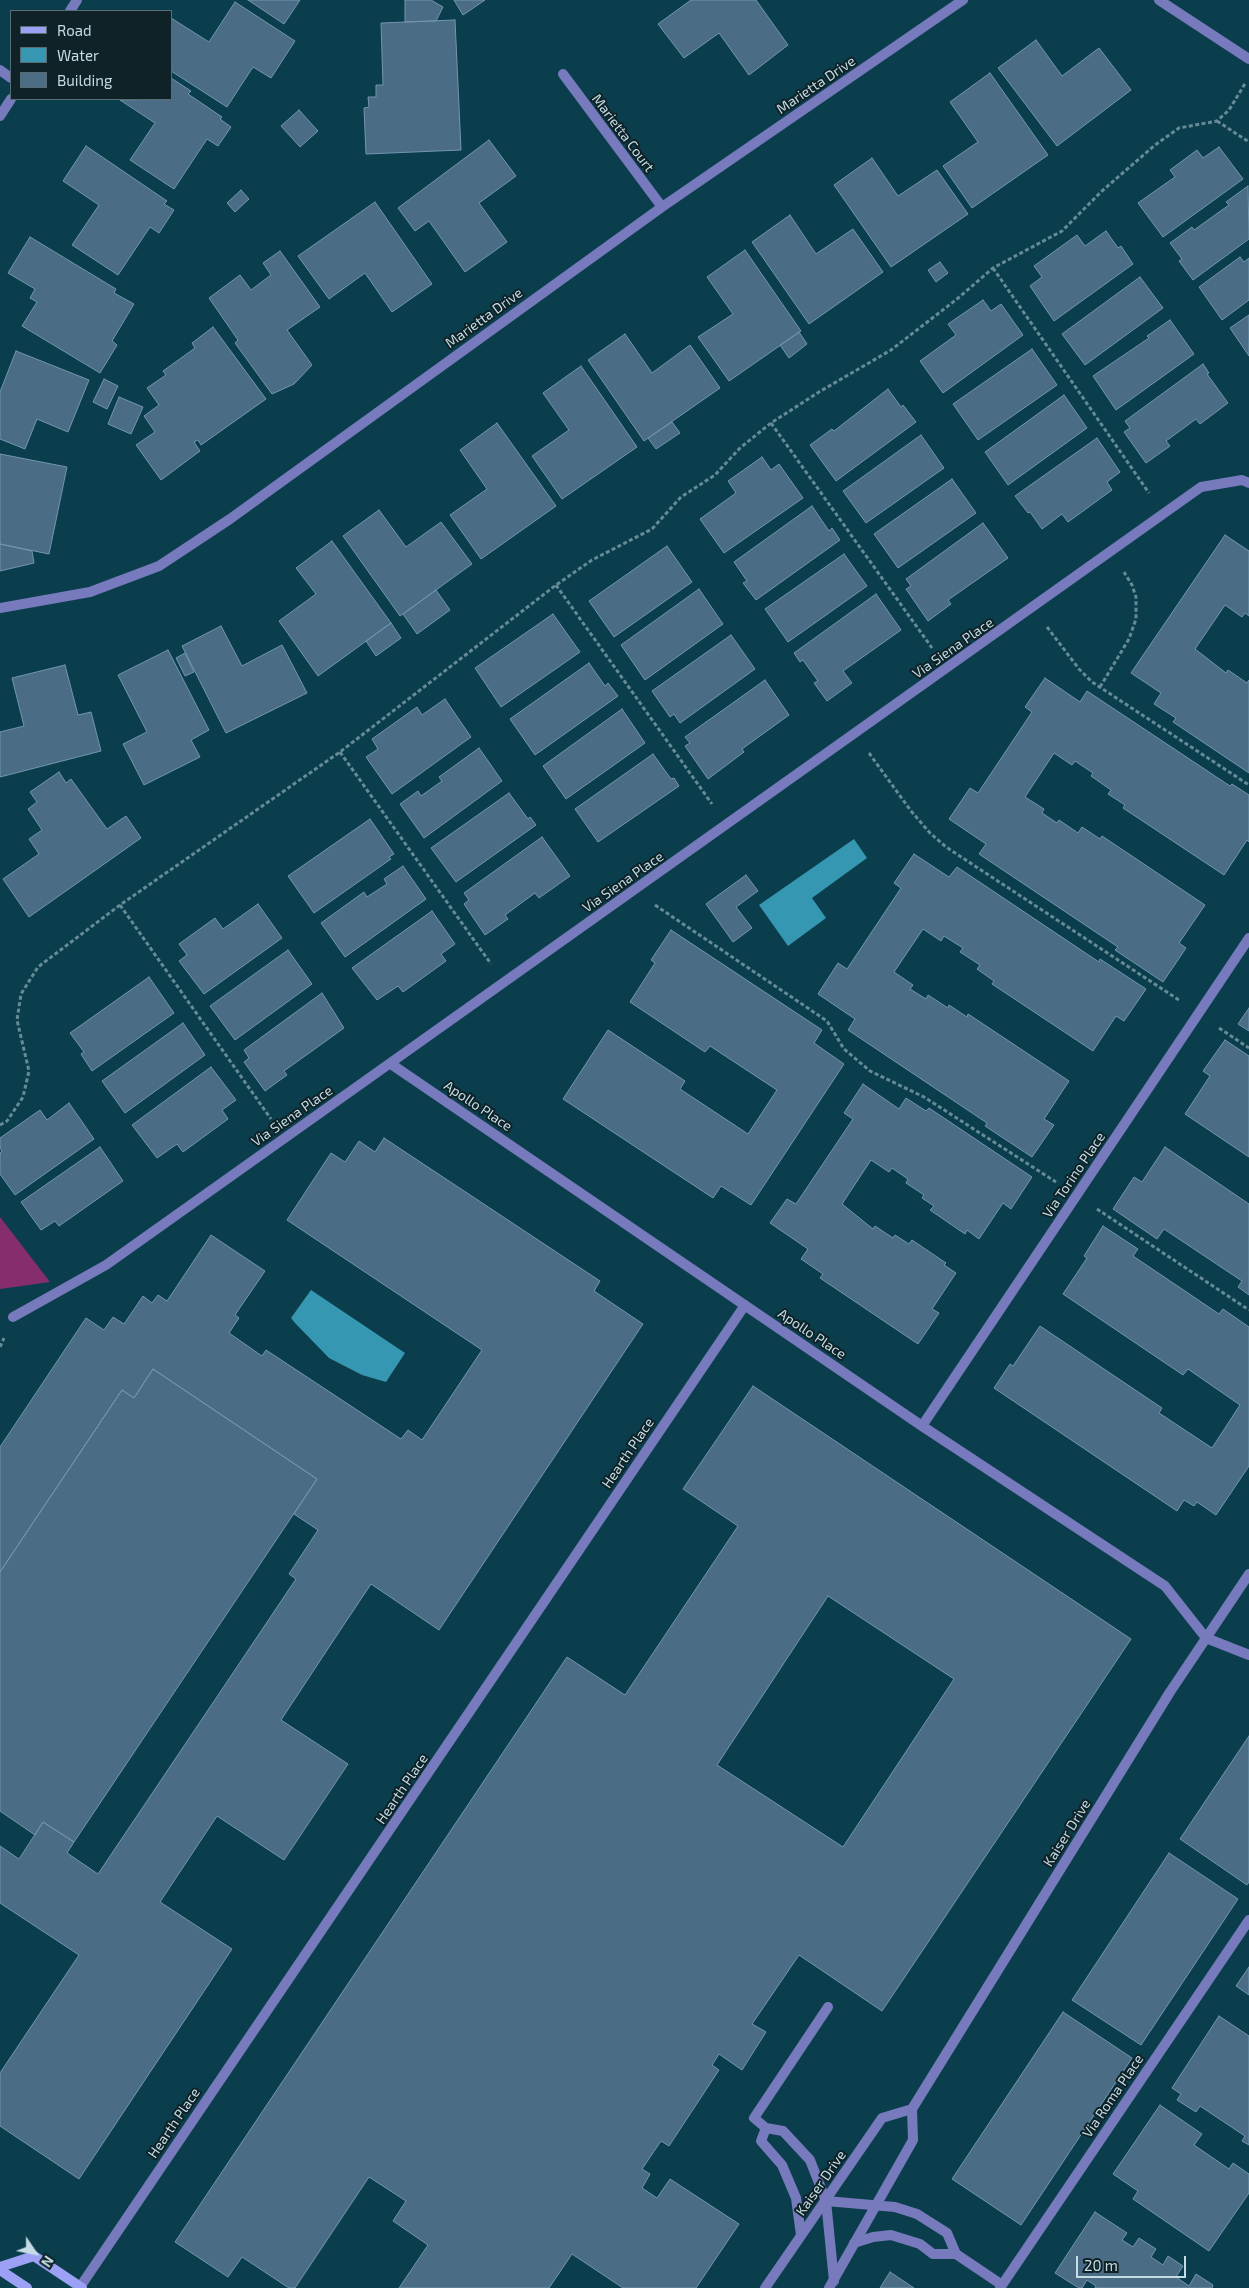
<!DOCTYPE html>
<style>
body{margin:0}
#map{position:relative;width:1249px;height:2288px;overflow:hidden;background:#0b3e4c;font-family:"Exo 2",sans-serif}
canvas{display:block}
.legend{position:absolute;left:10px;top:10px;width:162px;height:90px;box-sizing:border-box;background:#0e2228;border:1px solid #576c73;margin:0;padding:6px 9px;list-style:none;font-size:15px;color:#c4dce4}
.legend li{display:flex;align-items:center;gap:10px;height:25px}
.legend b{width:25px;border:1px solid #576c73}
.north{position:absolute;left:10px;top:2228px;width:50px;height:50px;-webkit-text-stroke:4px #0e2228;paint-order:stroke;rotate:124deg;font-size:14px;font-weight:700;line-height:20px;text-align:center;color:#c4dce4}
.north::after{content:'';display:block;margin:auto;width:18px;height:22px;background:#c4dce4;clip-path:polygon(50% 0,100% 100%,50% 72%,0 100%)}
.scale{position:absolute;left:1076px;top:2256px;width:110px;height:22px;box-sizing:border-box;border:2px solid #c4dce4;border-top:0;padding-left:6px;font-size:15px;line-height:18px;white-space:nowrap;color:#c4dce4;-webkit-text-stroke:4px #0e2228;paint-order:stroke}
</style>
<div id="map">
<canvas width="1249" height="2288"></canvas>
<ul class="legend">
<li><b style="height:6px;background:#9da1f5"></b>Road</li>
<li><b style="height:14px;background:#3697b3"></b>Water</li>
<li><b style="height:14px;background:#4a6c85"></b>Building</li>
</ul>
<div class="north">N</div>
<div class="scale">20 m</div>
</div>
<script>
const context = document.querySelector('canvas').getContext('2d');
context.lineJoin = 'round';
function fill(path, color) { context.fillStyle = color; context.fill(path, 'evenodd'); }
const shape = rows => new Path2D(rows.map(r => 'M' + r).join(''));
function strokePath(path, color, width, dash) { context.strokeStyle = color; context.lineWidth = width; context.lineCap = dash ? 'butt' : 'round'; context.setLineDash(dash || []); context.stroke(path); }
function drawText(font, color, halo, rows, align = 'center') {
  context.font = font + ' "Exo 2",sans-serif'; context.lineWidth = 4; context.setLineDash([]); context.textBaseline = 'middle'; context.strokeStyle = halo; context.fillStyle = color; for (const [text, x, y, turn = 0] of rows) {
    context.save(); context.translate(x, y); context.rotate((+turn || 0) * Math.PI / 180); context.textAlign = isNaN(turn) ? turn : align; if (halo) context.strokeText(text, 0, 0); context.fillText(text, 0, 0); context.restore();
  }
}
fill(shape([
 [0,1217,50,1282,0,1289]
]), '#862e6d');
fill(shape([
 [854,839,867,858,812,898,826,918,788,946,759,905],
 [311,1290,405,1353,386,1382,362,1375,329,1358,295,1323,291,1318]
]), '#3697b3');
const building = shape([
 [248,0,300,0,284,24,248,0],
 [405,0,431,0,443,7,436,21,405,22,405,0],
 [454,0,485,0,463,15,454,0],
 [691,0,756,0,788,45,749,75,719,33,684,58,658,24,691,0],
 [235,2,295,41,271,78,253,67,227,107,171,71,171,18,209,42,235,2],
 [455,20,461,150,366,154,364,108,369,107,368,97,376,97,376,85,383,85,381,23,455,20],
 [1036,40,1062,76,1099,48,1131,90,1057,146,998,68,1036,40],
 [990,73,1048,155,972,208,943,166,978,142,950,102,990,73],
 [171,78,191,91,188,94,222,117,220,119,231,127,218,146,207,139,174,189,130,160,155,123,120,100,171,99,171,78],
 [299,110,318,131,300,147,281,126,299,110],
 [489,140,516,176,479,203,507,242,465,272,429,221,415,231,398,208,489,140],
 [86,146,167,201,164,204,174,210,159,233,150,227,118,275,72,245,99,205,63,181,86,146],
 [1219,147,1243,179,1163,237,1138,203,1175,177,1170,170,1197,150,1203,158,1219,147],
 [872,158,898,196,937,170,968,214,891,267,834,185,872,158],
 [1248,186,1249,239,1193,280,1179,261,1182,259,1170,243,1192,227,1194,230,1229,205,1226,202,1248,186],
 [241,190,249,199,235,212,227,203,241,190],
 [375,202,432,284,392,312,365,273,329,299,298,256,375,202],
 [790,215,816,254,853,229,883,272,809,324,752,242,790,215],
 [1106,231,1118,248,1121,246,1133,264,1054,321,1030,286,1042,277,1034,266,1077,235,1085,246,1106,231],
 [30,237,116,289,114,293,134,304,112,341,117,345,100,373,22,326,37,302,30,298,35,289,8,273,30,237],
 [745,250,801,331,729,381,698,337,733,314,707,277,745,250],
 [280,251,320,307,287,330,312,365,294,384,272,394,235,343,238,340,209,298,240,275,251,290,271,275,263,263,280,251],
 [1240,257,1244,262,1249,258,1249,300,1222,320,1199,287,1240,257],
 [940,262,948,273,936,282,928,270,940,262],
 [1140,277,1163,308,1085,365,1062,334,1140,277],
 [983,300,991,311,1001,304,1023,335,943,393,920,361,956,335,948,324,983,300],
 [1249,315,1249,356,1230,328,1249,315],
 [1170,320,1194,354,1116,410,1093,376,1149,338,1147,336,1170,320],
 [213,327,266,399,201,445,198,440,194,442,200,451,161,480,136,445,155,432,144,416,159,405,147,388,166,375,163,371,195,348,192,343,213,327],
 [799,332,807,344,789,358,780,345,799,332],
 [625,334,652,373,690,345,720,388,644,441,588,360,625,334],
 [1032,349,1057,385,978,440,953,404,1032,349],
 [16,351,89,380,68,432,37,419,25,449,0,439,0,392,16,351],
 [1203,364,1209,373,1207,374,1228,403,1200,424,1196,419,1166,441,1170,446,1146,463,1124,432,1130,428,1125,421,1203,364],
 [581,366,637,447,562,499,532,456,569,430,543,393,581,366],
 [104,379,118,386,107,409,93,402,104,379],
 [888,389,901,407,903,405,916,422,836,481,810,445,832,429,834,431,888,389],
 [1064,395,1087,428,1008,485,985,452,1064,395],
 [119,397,143,407,131,434,108,424,119,397],
 [672,422,680,433,656,449,648,438,672,422],
 [497,423,556,506,481,559,450,515,487,489,460,450,497,423],
 [921,435,944,468,866,523,843,491,921,435],
 [1097,438,1120,472,1107,482,1112,490,1068,522,1062,514,1042,529,1030,512,1028,513,1015,496,1097,438],
 [0,454,67,467,49,554,0,544,0,454],
 [762,457,771,470,779,464,803,498,724,553,700,519,736,493,728,481,762,457],
 [952,479,976,513,898,568,874,534,952,479],
 [812,506,829,531,832,528,840,540,756,600,743,583,747,581,734,562,812,506],
 [379,510,406,547,441,522,472,564,400,616,343,536,379,510],
 [983,523,1008,558,948,600,951,604,928,621,906,589,911,586,906,579,983,523],
 [1225,535,1249,551,1249,616,1245,613,1242,617,1225,605,1195,649,1226,673,1228,670,1247,683,1249,680,1249,773,1173,722,1176,718,1154,704,1161,693,1131,673,1225,535],
 [332,541,391,623,318,676,279,621,316,594,296,568,332,541],
 [0,544,32,551,34,563,0,571,0,544],
 [667,546,692,582,614,637,589,601,667,546],
 [844,554,867,586,788,642,765,609,844,554],
 [699,589,723,624,645,680,621,645,699,589],
 [436,590,450,610,417,634,403,614,436,590],
 [876,594,901,630,843,671,852,683,827,701,814,683,818,681,803,660,800,662,794,653,876,594],
 [553,614,580,652,501,707,475,668,553,614],
 [391,623,401,638,376,656,366,641,391,623],
 [221,626,242,666,282,645,307,693,226,733,182,646,221,626],
 [731,635,755,669,680,723,674,714,670,717,652,691,731,635],
 [168,650,209,730,191,740,200,757,144,785,123,744,147,732,118,675,168,650],
 [185,653,194,672,185,676,176,658,185,653],
 [589,663,605,686,608,683,618,696,535,755,510,719,589,663],
 [65,665,78,715,91,712,101,751,0,777,0,732,24,726,12,678,65,665],
 [1045,678,1080,702,1087,691,1230,786,1232,784,1249,795,1249,842,1247,840,1224,875,1123,808,1125,805,1108,794,1111,790,1091,776,1093,773,1075,761,1072,765,1054,753,1025,797,1044,809,1042,813,1057,823,1059,820,1078,833,1082,827,1100,839,1102,836,1205,905,1179,943,1186,948,1163,982,1115,950,1118,947,979,854,986,844,949,819,970,788,978,793,1032,712,1025,707,1045,678],
 [765,680,789,715,742,749,744,752,708,779,685,746,690,743,685,737,765,680],
 [445,699,471,737,392,794,366,757,378,749,372,739,417,707,422,715,445,699],
 [622,709,645,743,566,799,543,766,622,709],
 [479,748,502,781,424,838,400,804,418,791,421,796,442,781,439,777,479,748],
 [653,754,671,779,674,778,679,786,598,842,575,809,653,754],
 [59,772,66,783,71,779,107,829,126,816,141,838,29,917,3,879,39,854,29,839,42,830,28,809,37,802,30,792,59,772],
 [509,793,528,819,530,817,536,825,456,882,431,848,509,793],
 [370,819,394,854,389,857,391,859,314,913,288,876,370,819],
 [542,837,570,876,539,898,535,893,505,915,508,919,485,935,464,904,469,900,464,893,542,837],
 [914,854,949,877,957,867,1099,962,1100,959,1146,989,1124,1021,1116,1016,1093,1051,992,984,994,981,977,969,980,965,960,952,963,948,944,936,941,941,923,929,894,972,913,985,910,989,926,999,928,995,948,1008,949,1005,967,1017,968,1014,1069,1081,1044,1119,1054,1125,1032,1157,985,1126,987,1123,848,1030,855,1019,818,994,838,963,847,969,901,888,894,883,914,854],
 [403,866,426,899,345,957,321,923,364,892,367,897,387,884,384,879,403,866],
 [746,875,758,891,736,907,752,928,733,942,706,904,746,875],
 [258,904,282,938,204,994,179,961,187,955,179,944,215,918,223,929,258,904],
 [432,911,455,944,441,954,446,961,403,992,398,986,377,1000,352,968,432,911],
 [671,930,822,1030,814,1043,844,1064,751,1205,721,1186,713,1198,563,1099,608,1030,685,1081,680,1089,748,1134,777,1090,710,1046,705,1052,630,1002,655,963,651,960,671,930],
 [288,950,312,984,235,1040,210,1006,288,950],
 [149,977,174,1013,92,1071,81,1054,84,1052,70,1033,149,977],
 [322,993,344,1028,284,1071,287,1075,265,1091,244,1062,249,1058,244,1050,322,993],
 [1249,1008,1249,1031,1238,1024,1249,1008],
 [183,1023,205,1055,125,1113,102,1081,183,1023],
 [1225,1040,1249,1056,1249,1157,1185,1114,1210,1076,1203,1071,1225,1040],
 [211,1067,236,1100,222,1110,228,1119,183,1152,177,1144,157,1158,132,1125,211,1067],
 [863,1084,899,1109,906,1098,926,1111,929,1108,1032,1177,1011,1209,1003,1203,979,1239,967,1230,965,1234,930,1210,934,1206,922,1198,924,1195,906,1183,908,1179,892,1168,889,1172,871,1160,842,1204,873,1229,875,1226,893,1238,895,1235,909,1244,912,1240,946,1263,944,1265,956,1273,932,1309,939,1313,918,1344,820,1278,823,1274,801,1259,808,1249,770,1223,787,1199,796,1204,853,1119,844,1113,863,1084],
 [69,1103,94,1139,15,1195,0,1174,0,1153,2,1151,0,1148,0,1138,40,1110,47,1120,69,1103],
 [384,1138,600,1281,594,1291,643,1324,439,1630,371,1584,335,1638,281,1720,348,1764,284,1860,217,1816,160,1902,232,1949,79,2179,0,2126,0,2073,79,1955,0,1903,0,1846,19,1859,43,1822,74,1842,67,1853,98,1874,296,1579,289,1574,318,1530,294,1514,317,1479,153,1369,134,1398,122,1390,0,1572,0,1447,86,1318,104,1330,113,1317,124,1324,143,1296,152,1303,158,1295,167,1301,211,1235,265,1271,235,1315,239,1318,229,1333,262,1356,266,1350,401,1439,408,1430,422,1440,482,1350,287,1220,331,1153,345,1162,359,1141,375,1152,384,1138],
 [100,1147,123,1181,59,1226,55,1221,41,1230,21,1202,100,1147],
 [1165,1147,1249,1204,1249,1295,1238,1287,1242,1281,1164,1229,1157,1239,1113,1209,1134,1177,1142,1182,1165,1147],
 [1103,1226,1138,1249,1133,1256,1219,1314,1223,1309,1249,1327,1249,1466,1216,1515,1197,1502,1194,1506,1184,1500,1177,1511,994,1388,1010,1364,1013,1366,1040,1326,1162,1408,1159,1413,1212,1448,1240,1405,1188,1369,1183,1375,1063,1294,1087,1258,1084,1256,1103,1226],
 [153,1369,317,1479,74,1842,43,1822,35,1835,0,1811,0,1572,122,1390,134,1398,153,1369],
 [753,1386,1131,1639,882,2011,799,1955,752,2024,766,2032,742,2070,719,2054,712,2065,719,2070,669,2146,661,2141,642,2169,650,2174,642,2188,657,2198,670,2179,739,2224,696,2288,623,2288,572,2254,549,2288,399,2288,428,2245,393,2221,406,2201,369,2177,295,2288,289,2288,242,2257,228,2277,175,2242,567,1657,625,1695,738,1526,683,1489,753,1386],
 [828,1596,954,1679,843,1847,717,1765,828,1596],
 [1249,1736,1249,1882,1247,1885,1180,1839,1249,1736],
 [1169,1853,1238,1899,1141,2045,1072,2000,1169,1853],
 [1249,1967,1249,1995,1236,1986,1249,1967],
 [1063,2012,1132,2058,1021,2225,952,2179,1063,2012],
 [1219,2016,1249,2036,1249,2145,1242,2141,1245,2136,1200,2106,1196,2112,1177,2100,1181,2094,1172,2088,1219,2016],
 [1160,2105,1202,2134,1194,2145,1229,2169,1233,2163,1249,2174,1249,2193,1209,2251,1133,2199,1138,2191,1113,2174,1160,2105],
 [1095,2212,1127,2233,1122,2240,1133,2247,1139,2238,1156,2249,1151,2257,1163,2265,1168,2256,1183,2266,1176,2277,1189,2286,1196,2274,1213,2285,1212,2288,1095,2288,1096,2286,1087,2280,1082,2288,1079,2288,1055,2273,1095,2212],
 [890,2272,914,2288,880,2288,890,2272]
]);
fill(building, '#4a6c85');
strokePath(building, '#7296b1', 1);
strokePath(shape([
 [1217,121,1249,142],
 [993,268,1149,493],
 [771,423,932,648],
 [556,585,712,804],
 [1047,627,1079,669,1092,682,1249,785],
 [1100,687,1129,639,1136,619,1136,597,1132,585,1124,572],
 [340,752,491,964],
 [869,753,911,811,930,833,946,847,1179,1000],
 [120,905,271,1119],
 [655,905,827,1021,844,1049,870,1071,924,1097,1056,1182],
 [1219,1028,1249,1048],
 [0,1125,7,1121,23,1097,29,1071,17,1020,21,994,38,967,120,905,340,752,556,585,592,560,652,529,681,497,715,475,740,448,771,423,819,392,891,350,957,299,993,268,1062,231,1102,191,1155,145,1179,128,1217,121,1229,110,1246,82],
 [1097,1209,1249,1310],
 [0,1347,4,1338]
]), '#658b96', 3, [4, 2.5]);
strokePath(shape([
 [828,2007,754,2118,766,2128,783,2131,810,2160,826,2201,834,2281],
 [766,2128,761,2141,782,2165,796,2198,801,2235]
]), '#777abc', 10);
strokePath(shape([
 [1159,0,1249,59],
 [70,11,77,0],
 [0,70,11,78],
 [563,74,662,207],
 [0,116,11,99],
 [0,608,90,592,159,566,230,519,662,207,963,0],
 [391,1064,922,1426,1165,1586,1206,1638],
 [13,1317,106,1265,1201,487,1242,480,1249,483],
 [922,1426,1249,938],
 [1206,1638,1249,1655],
 [826,2201,895,2207,917,2214,947,2233,956,2254],
 [854,2243,873,2237,891,2235,920,2244,933,2254,956,2254,1002,2285],
 [80,2287,745,1305],
 [765,2288,882,2118,912,2109],
 [829,2288,913,2140,912,2109,1170,1692,1249,1574],
 [1000,2288,1249,1920]
]), '#777abc', 10);
strokePath(shape([
 [0,2267,34,2256,82,2288],
 [0,2270,27,2288]
]), '#9da1f5', 10);
drawText('14px', '#c4dce4', '#0e2228', [
 ["Marietta Drive",816,85,-34],
 ["Marietta Court",623,133,53],
 ["Marietta Drive",484,318,-36],
 ["Via Siena Place",953,648,-35],
 ["Via Siena Place",623,882,-35],
 ["Apollo Place",478,1106,34],
 ["Via Siena Place",292,1116,-35],
 ["Via Torino Place",1074,1175,-56],
 ["Apollo Place",812,1334,34],
 ["Hearth Place",628,1453,-56],
 ["Hearth Place",402,1789,-56],
 ["Kaiser Drive",1067,1833,-58],
 ["Via Roma Place",1113,2096,-56],
 ["Hearth Place",174,2123,-56],
 ["Kaiser Drive",821,2183,-55]
]);
</script>
